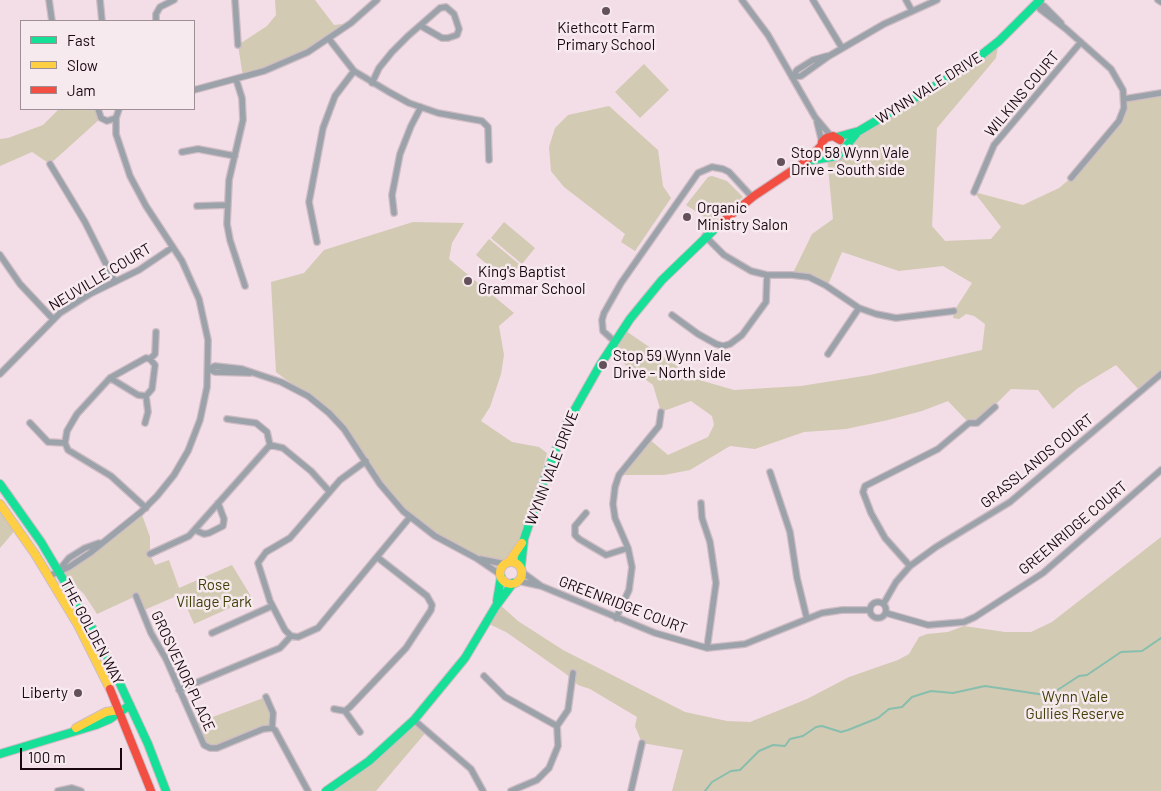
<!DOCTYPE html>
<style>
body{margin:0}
#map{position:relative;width:1161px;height:791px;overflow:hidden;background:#f3dde6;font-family:Barlow,sans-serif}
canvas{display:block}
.legend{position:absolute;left:20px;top:20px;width:175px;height:90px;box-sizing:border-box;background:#f7eaef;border:1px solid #9e8f95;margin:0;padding:6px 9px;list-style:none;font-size:15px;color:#19060f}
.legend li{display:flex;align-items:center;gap:10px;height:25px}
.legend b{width:25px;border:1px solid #9e8f95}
.scale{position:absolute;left:20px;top:748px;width:102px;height:22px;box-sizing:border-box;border:2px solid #19060f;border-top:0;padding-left:6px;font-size:15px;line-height:18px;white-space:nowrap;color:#19060f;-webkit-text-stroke:4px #f7eaef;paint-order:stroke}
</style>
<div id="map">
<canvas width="1161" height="791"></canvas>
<ul class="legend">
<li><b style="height:6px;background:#16e098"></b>Fast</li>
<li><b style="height:6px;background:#ffcf43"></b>Slow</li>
<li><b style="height:6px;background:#f24e42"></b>Jam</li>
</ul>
<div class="scale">100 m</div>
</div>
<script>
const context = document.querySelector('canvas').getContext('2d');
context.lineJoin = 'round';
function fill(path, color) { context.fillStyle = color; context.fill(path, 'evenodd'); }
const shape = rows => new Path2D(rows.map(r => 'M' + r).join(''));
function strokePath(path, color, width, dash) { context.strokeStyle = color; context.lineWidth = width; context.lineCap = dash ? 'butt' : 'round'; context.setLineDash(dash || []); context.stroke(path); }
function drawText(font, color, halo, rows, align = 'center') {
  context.font = font + ' Barlow,sans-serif'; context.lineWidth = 5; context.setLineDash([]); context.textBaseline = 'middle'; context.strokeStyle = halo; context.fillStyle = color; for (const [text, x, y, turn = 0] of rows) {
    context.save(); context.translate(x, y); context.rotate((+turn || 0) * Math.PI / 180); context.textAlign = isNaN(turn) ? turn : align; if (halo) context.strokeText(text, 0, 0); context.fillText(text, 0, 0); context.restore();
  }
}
fill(shape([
 [275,0,315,0,334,25,351,23,321,44,243,77,238,45,267,26,276,15],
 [999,41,996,58,937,128,932,226,945,241,991,239,1001,227,974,192,1023,205,1059,188,1071,178,1119,121,1124,99,1161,93,1161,374,1141,392,1116,365,1078,388,1053,409,1038,390,1011,389,977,423,969,423,948,401,922,411,888,420,846,429,804,432,755,449,730,446,690,470,664,475,619,475,649,439,668,455,708,437,714,425,712,416,691,401,661,412,653,385,608,352,623,329,696,379,734,390,801,386,870,375,982,350,985,324,974,316,966,314,959,319,953,318,954,311,972,283,943,266,899,271,842,252,827,287,792,275,812,234,833,219,827,157,833,158,850,139,911,102],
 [644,64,669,90,640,118,615,92],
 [609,106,658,150,663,186,671,198,635,251,621,242,625,234,564,187,551,171,549,147,555,128,568,115],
 [59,109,97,110,101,118,50,164,32,152,0,166,0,139,8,138,43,125],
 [712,176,727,181,743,197,712,222,686,205,708,177],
 [413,222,464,223,452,243,449,259,514,313,499,326,504,355,501,374,490,407,481,421,512,442,539,447,547,453,524,539,504,565,457,549,413,520,389,495,350,437,326,410,276,372,271,282,304,273,324,250],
 [504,222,535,248,522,264,491,238],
 [489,239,520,265,507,281,476,255],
 [0,504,17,528,0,548],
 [141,512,150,537,150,554,155,565,169,560,179,588,232,565,252,598,194,624,181,594,142,611,136,596,97,614,84,594,59,570,69,567],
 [1161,537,1161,791,672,791,683,750,642,743,635,726,637,717,590,689,578,685,566,674,506,632,487,623,498,603,518,621,563,650,685,712,727,721,750,722,807,699,849,677,898,660,909,654,919,637,927,634,948,632,964,626,1005,632,1031,632,1052,622],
 [266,697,273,716,272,728,217,748,208,747,194,724],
 [414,720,427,731,376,791,326,791]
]), '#d2cab3');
strokePath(shape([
 [705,791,712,782,731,771,740,770,759,751,773,745,785,746,790,739,803,736,816,727,822,726,841,732,848,730,878,718,889,709,902,707,912,697,931,691,953,693,985,686,1045,695,1056,691,1079,676,1087,675,1121,652,1142,651,1161,638]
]), '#87bead', 2);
const street = shape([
 [49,0,52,21],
 [100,0,102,21],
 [235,0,238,45],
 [742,0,768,35,815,117,831,136],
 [813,0,842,48],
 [906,0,912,11],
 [1158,0,1161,2],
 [1037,4,1040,9,1066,29,1111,69,1123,90,1124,108,1119,121,1071,178],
 [1037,4,1044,6,1061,23],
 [156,21,156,14,160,7,174,0],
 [329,39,354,71,389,92,409,103,438,113,482,121,488,127,489,160],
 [792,77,801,76,829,56,884,24,937,0],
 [792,77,797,70,813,60,827,56],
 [236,79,242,98,243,120,229,180,227,224,230,240,245,286],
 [372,83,379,68,392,52,408,36,440,8,446,7,454,14,459,29,457,35,448,38,442,38,421,26],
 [194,90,264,71,308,52,351,23,377,0],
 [1124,99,1161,93],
 [98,109,101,118,107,121,116,118,119,109],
 [817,122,822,142],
 [182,152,198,149,235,156],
 [50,164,85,222,115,282],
 [974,192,994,145,1081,42],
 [197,206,227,205],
 [394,213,392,195,400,154,411,126,421,107],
 [705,236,724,255,751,271,767,275,792,275,809,277,825,285,859,308,876,314,896,318,954,311],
 [317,242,309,202,323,128,335,96,354,71],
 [0,255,20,284,53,319],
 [672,315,698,334,716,344,723,346,730,344,742,335,766,302,767,275],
 [614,341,603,331,602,320,604,313,621,283,698,173,712,167,723,169,729,172,752,197],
 [828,354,859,308],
 [150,359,155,354,156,332],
 [209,369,215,366,242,369,281,382,308,396,329,413,344,429,380,484,403,511,435,536,476,558,501,575],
 [209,369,215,372,250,373],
 [0,374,60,313,90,294,139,270,173,247],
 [110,378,138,395,146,396,152,389,155,365,150,359,146,358,110,378,77,414,67,431,65,443,68,450,111,476,146,508],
 [227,419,256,423,267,432,270,445],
 [30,423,48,442,65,443],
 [145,423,148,412,146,396],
 [770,472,790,532,797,578,807,619],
 [701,503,702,518,710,542,716,583,707,648],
 [586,513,575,526,575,535,579,539,606,555,628,548],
 [195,530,204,534,209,533,223,526,224,519,218,503],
 [150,554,189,536,270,445,283,448,311,471,329,491],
 [480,559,505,564],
 [910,566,885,538,871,513,863,492,865,486,938,449,969,423,977,423,995,407],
 [59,570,69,558,85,548,99,543],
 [522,572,541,586],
 [49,576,69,567,90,553,141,512,157,496,174,475,188,451,200,420,207,387,208,340,199,299,182,261,146,206,130,176,116,134,116,118],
 [518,581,541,586,655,633,707,648,745,644,822,613,842,610,869,610],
 [136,596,151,633,166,659,204,745,210,748,217,748,263,729,272,728,275,730,308,791],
 '870 610a8 8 0 1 1 16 0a8 8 0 1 1-16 0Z',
 [884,603,896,582,910,566,936,547,1010,502,1161,374],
 [886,613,928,625,964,622,975,617,1043,573,1161,470],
 [616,618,629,590,632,567,628,548,615,518,613,504,615,487,619,475,659,426,661,412],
 [212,633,272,606],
 [291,636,285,630,270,601,258,563,266,552,290,538,340,480,366,461],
 [291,636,298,637,318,628,410,517],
 [484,676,505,697,557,726,558,746,549,768,537,780,511,791],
 [179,690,280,648,291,636],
 [266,697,273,713,272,728],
 [334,709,345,711,350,707,406,648,431,610,432,605,427,596,377,557],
 [345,711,360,732],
 [414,720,471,769,483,791],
 [557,726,568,710,573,673],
 [58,791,72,788,81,791],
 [631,791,642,743]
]);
const fast = shape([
 [837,137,859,131,965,68,999,41,1040,0],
 [807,161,838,156,856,134],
 [0,484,41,542,101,643,148,744,166,791],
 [521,566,524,539,546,474,566,425,600,365,630,319,662,280,721,223],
 [497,601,501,577],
 [0,754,96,725,110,719,130,705],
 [326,791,369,761,414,720,465,658,496,606,513,583]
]);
const slow = shape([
 [0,504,35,554,78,625,110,689],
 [509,562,522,543],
 '500 573a11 11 0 1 1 22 0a11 11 0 1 1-22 0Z',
 [76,728,106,712,119,710]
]);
const jam = shape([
 [821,149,822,142,826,138,833,136,840,140],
 [721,223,754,196,805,162,821,146],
 [110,689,151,791]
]);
strokePath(street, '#cebcc4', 8);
strokePath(fast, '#cebcc4', 10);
strokePath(slow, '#cebcc4', 10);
strokePath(jam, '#cebcc4', 10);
strokePath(street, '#9ca2a9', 5.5);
strokePath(fast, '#16e098', 8);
strokePath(slow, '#ffcf43', 8);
strokePath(jam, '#f24e42', 8);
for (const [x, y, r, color] of [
 [606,11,5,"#65515a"],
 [781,162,5,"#65515a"],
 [687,217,5,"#65515a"],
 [468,281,5,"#65515a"],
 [603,365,5,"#65515a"],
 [78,693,5,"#65515a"]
]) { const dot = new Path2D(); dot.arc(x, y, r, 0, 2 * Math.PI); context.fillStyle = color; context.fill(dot); strokePath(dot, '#f7eaef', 2); }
drawText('15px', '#19060f', '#f7eaef', [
 ["Kiethcott Farm",606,28,"center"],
 ["Primary School",606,45,"center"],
 ["Stop 58 Wynn Vale",791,153],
 ["Drive - South side",791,170],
 ["Organic",697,208],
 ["Ministry Salon",697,225],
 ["King's Baptist",478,272],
 ["Grammar School",478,289],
 ["Stop 59 Wynn Vale",613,356],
 ["Drive - North side",613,373],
 ["Liberty",68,693,"right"]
], 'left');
drawText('15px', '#19060f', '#f7eaef', [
 ["WYNN VALE DRIVE",929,88,-32],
 ["WILKINS COURT",1022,94,-50],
 ["NEUVILLE COURT",100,277,-31],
 ["GRASSLANDS COURT",1037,461,-39],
 ["WYNN VALE DRIVE",552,468,-69],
 ["GREENRIDGE COURT",1073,528,-40],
 ["GREENRIDGE COURT",623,605,21],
 ["THE GOLDEN WAY",92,632,62],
 ["GROSVENOR PLACE",183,671,65]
]);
drawText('15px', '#3e4006', '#f7eaef', [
 ["Rose",214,585],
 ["Village Park",214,602],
 ["Wynn Vale",1075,697],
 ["Gullies Reserve",1075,714]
]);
</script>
